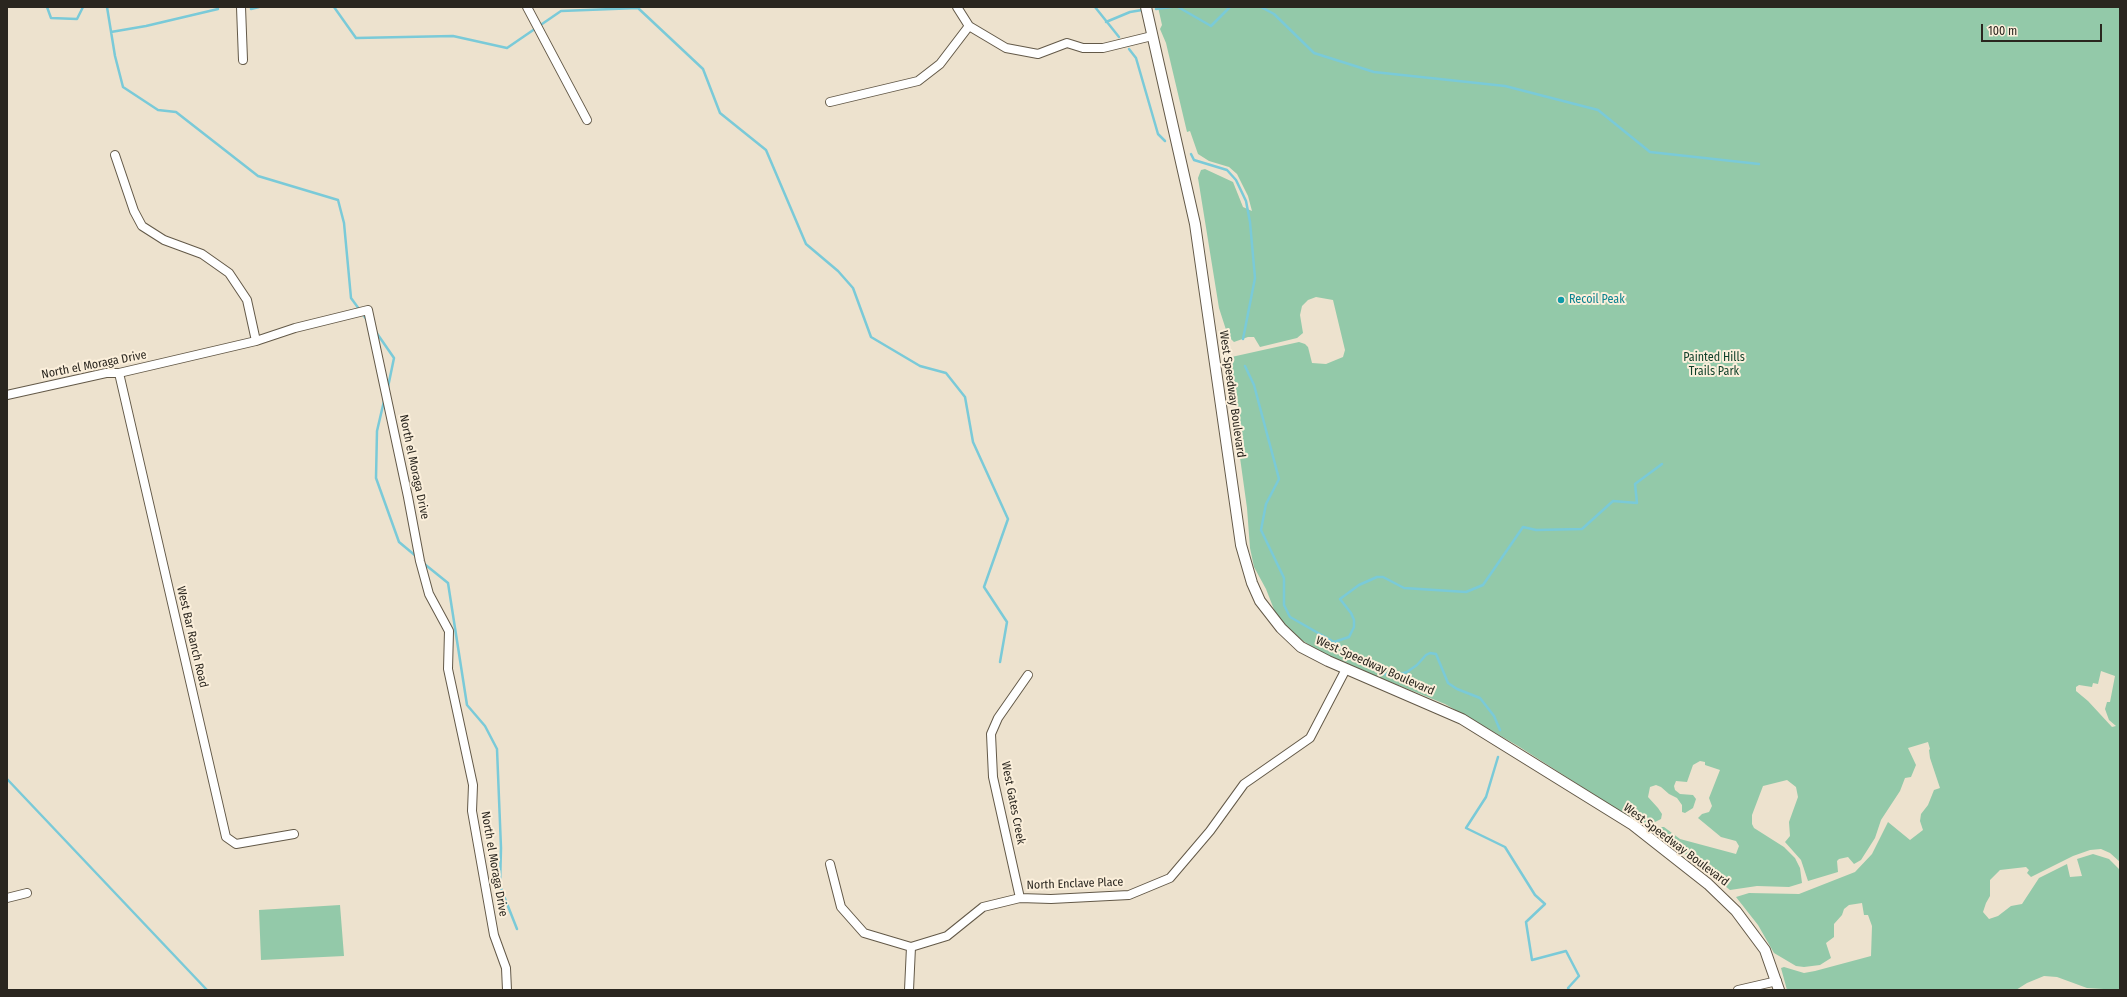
<!DOCTYPE html>
<style>
body{margin:0}
#map{position:relative;width:2127px;height:997px;overflow:hidden;background:#ede2ce;font-family:"Fira Sans Condensed",sans-serif}
canvas{display:block}
.frame{position:absolute;inset:0;border:8px solid #2a261f;pointer-events:none}
.scale{position:absolute;left:1981px;top:24px;width:121px;height:18px;box-sizing:border-box;border:2px solid #2a261f;border-top:0;padding-left:5px;font-size:12px;line-height:14px;white-space:nowrap;color:#2a261f;-webkit-text-stroke:3px #fbefdb;paint-order:stroke}
</style>
<div id="map">
<canvas width="2127" height="997"></canvas>
<div class="frame"></div>
<div class="scale">100 m</div>
</div>
<script>
const context = document.querySelector('canvas').getContext('2d');
context.lineJoin = 'round';
function fill(path, color) { context.fillStyle = color; context.fill(path, 'evenodd'); }
const shape = rows => new Path2D(rows.map(r => 'M' + r).join(''));
function strokePath(path, color, width, dash) { context.strokeStyle = color; context.lineWidth = width; context.lineCap = dash ? 'butt' : 'round'; context.setLineDash(dash || []); context.stroke(path); }
function drawText(font, color, halo, rows, align = 'center') {
  context.font = font + ' "Fira Sans Condensed",sans-serif'; context.lineWidth = 4; context.setLineDash([]); context.textBaseline = 'middle'; context.strokeStyle = halo; context.fillStyle = color; for (const [text, x, y, turn = 0] of rows) {
    context.save(); context.translate(x, y); context.rotate((+turn || 0) * Math.PI / 180); context.textAlign = isNaN(turn) ? turn : align; if (halo) context.strokeText(text, 0, 0); context.fillText(text, 0, 0); context.restore();
  }
}
fill(shape([
 [1158,7,2120,7,2120,862,2110,853,2101,849,2090,850,2073,856,2031,877,2027,873,2029,870,2026,867,2000,870,1990,880,1990,896,1986,903,1983,912,1989,919,1998,916,2011,906,2022,904,2039,878,2067,864,2070,877,2082,876,2077,859,2093,854,2109,859,2120,870,2120,990,2087,988,2057,977,2044,976,2027,983,2016,990,1787,990,1781,968,1784,967,1804,973,1815,971,1871,956,1872,926,1868,915,1864,915,1862,903,1849,905,1844,909,1842,915,1834,924,1834,937,1826,943,1831,958,1820,965,1804,967,1796,966,1774,953,1758,925,1736,897,1749,893,1799,894,1855,872,1872,854,1888,822,1910,840,1923,830,1920,821,1921,814,1928,805,1934,790,1940,788,1930,758,1929,750,1930,749,1928,742,1908,748,1916,765,1911,777,1905,778,1900,791,1881,820,1875,838,1861,860,1854,864,1848,857,1839,859,1837,861,1838,872,1808,881,1801,860,1785,842,1790,836,1789,822,1798,797,1796,787,1787,780,1763,786,1752,815,1752,824,1754,828,1784,847,1795,858,1800,868,1802,883,1789,887,1757,886,1730,890,1685,854,1651,831,1655,827,1664,827,1680,839,1736,854,1739,846,1736,841,1721,837,1698,818,1702,814,1709,812,1712,806,1709,798,1720,770,1705,765,1705,762,1700,761,1693,765,1687,782,1676,781,1674,786,1675,790,1680,794,1693,795,1696,799,1693,808,1685,813,1682,812,1682,805,1677,798,1669,794,1661,787,1656,785,1650,787,1648,797,1658,808,1662,814,1661,819,1649,825,1640,824,1518,746,1445,704,1341,662,1318,651,1290,632,1275,612,1266,589,1254,567,1250,548,1247,508,1237,436,1239,433,1236,401,1227,358,1299,342,1305,344,1308,347,1312,363,1326,364,1343,357,1345,350,1333,300,1316,297,1308,300,1302,306,1300,315,1303,333,1297,338,1260,347,1254,337,1248,337,1234,342,1228,336,1219,308,1198,178,1201,170,1205,169,1233,182,1243,207,1252,211,1248,196,1237,174,1229,167,1209,161,1198,154,1190,131,1187,132,1166,43,1160,29,1162,25],
 [2101,671,2115,676,2110,702,2107,702,2105,709,2109,720,2116,726,2112,727,2088,701,2076,691,2076,687,2079,685,2092,687,2093,683,2098,684],
 [340,905,344,956,261,960,259,910]
]), '#93c9a9');
strokePath(shape([
 [47,7,51,18,77,19,83,7],
 [107,7,115,56,123,87,158,110,176,112,258,176,338,200,344,223,351,298,367,320],
 [334,7,356,38,453,36,507,48,561,11,638,8,703,69,720,113,766,150,806,244,838,271,853,288,871,337,920,366,946,373,965,397,973,442,1008,519,984,587,1007,622,1000,662],
 [1095,7,1119,37],
 [1178,7,1211,26,1230,7],
 [1261,7,1274,14,1314,53,1374,72,1505,86,1598,110,1650,152,1759,164],
 [251,9,259,7],
 [1156,9,1172,7],
 [1106,22,1130,12,1142,10],
 [111,32,146,26,218,9],
 [1129,49,1136,58,1158,134,1165,141],
 [1191,154,1194,160,1227,170,1236,180,1246,201,1250,222,1255,278,1243,339],
 [376,332,394,358,388,387],
 [1245,366,1254,385,1279,479,1266,504,1261,530,1284,578,1284,605,1290,617,1334,642,1349,637,1354,627,1354,620,1351,613,1340,599,1359,585,1377,577,1383,577,1404,588,1466,592,1483,585,1523,527,1536,530,1582,529,1613,501,1637,503,1635,484,1662,464],
 [384,401,377,431,376,478,399,542,417,557],
 [422,562,448,583,467,705,485,726,497,749,501,848,500,886,517,929],
 [1334,642,1371,668,1387,675,1394,676,1407,672,1417,665,1426,655,1430,653,1436,654,1448,683,1457,689,1480,698,1494,716,1500,730],
 [1498,757,1486,797,1466,828,1505,847,1535,895,1545,904,1526,922,1532,960,1566,951,1579,976,1568,988,1569,990],
 [7,779,207,990]
]), '#7acad8', 2.5);
const minor = shape([
 [241,7,243,60],
 [527,7,587,120],
 [957,7,969,26,1006,48,1038,54,1067,43,1083,48,1103,48,1152,36],
 [830,102,918,81,940,64,969,26],
 [115,155,134,211,142,226,164,240,202,254,229,273,247,300,256,341],
 [119,373,226,837,236,844,294,834],
 [7,395,106,373,119,373,162,363,256,341,295,328,368,310,408,497,420,561,429,594,449,631,448,669,473,785,472,811,494,935,506,968,507,990],
 [830,864,841,907,864,933,911,947,947,936,983,907,1020,898,1051,899,1129,895,1170,878,1210,831,1244,784,1310,738,1346,669],
 [7,898,27,893],
 [1020,898,993,777,991,734,998,718,1028,675],
 [909,990,911,947],
 [1738,990,1777,981]
]);
const major = shape([
 [1146,7,1195,224,1241,545,1252,583,1260,601,1281,628,1301,647,1328,661,1462,719,1633,825,1708,884,1736,911,1765,950,1779,990]
]);
strokePath(minor, '#635948', 10);
strokePath(major, '#635948', 12);
strokePath(minor, '#fff', 8);
strokePath(major, '#fff', 10);
for (const [x, y, r, color] of [
 [1561,300,4,"#0f9aa8"]
]) { const dot = new Path2D(); dot.arc(x, y, r, 0, 2 * Math.PI); context.fillStyle = color; context.fill(dot); strokePath(dot, '#fbefdb', 1.5); }
drawText('12px', '#0d838f', '#fbefdb', [
 ["Recoil Peak",1569,300]
], 'left');
drawText('12px', '#0e3f28', '#fbefdb', [
 ["Painted Hills",1714,358],
 ["Trails Park",1714,372]
]);
drawText('12px', '#2a261f', '#fbefdb', [
 ["North el Moraga Drive",94,365,-11],
 ["West Speedway Boulevard",1232,394,82],
 ["North el Moraga Drive",414,467,78],
 ["West Bar Ranch Road",192,637,77],
 ["West Speedway Boulevard",1375,666,24],
 ["West Gates Creek",1013,803,79],
 ["West Speedway Boulevard",1676,845,37],
 ["North el Moraga Drive",494,864,80],
 ["North Enclave Place",1075,884,-2]
]);
</script>
